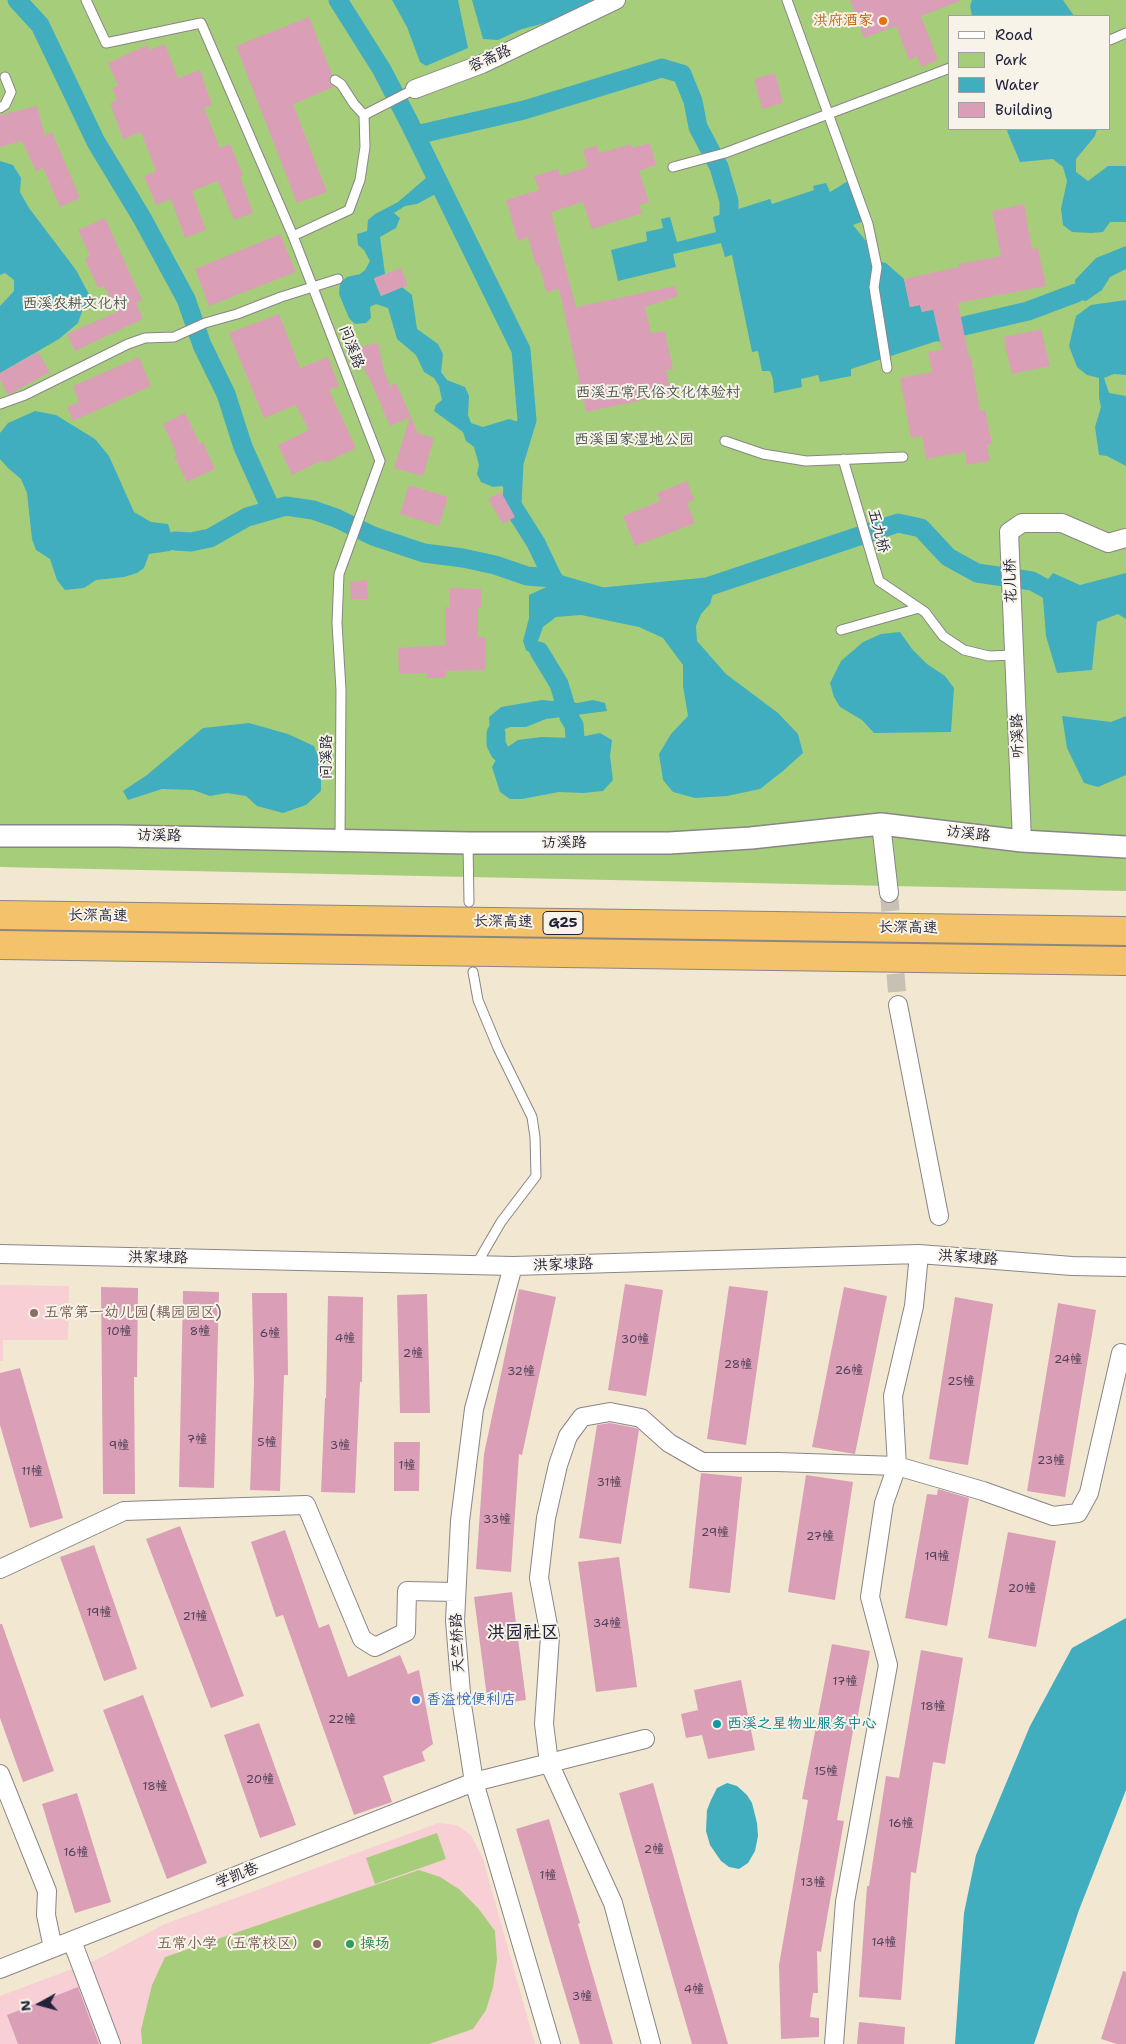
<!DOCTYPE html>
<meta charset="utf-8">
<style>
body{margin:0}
#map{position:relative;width:1126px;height:2044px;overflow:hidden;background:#f2e8d1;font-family:"Shantell Sans",sans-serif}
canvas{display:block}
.legend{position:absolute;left:948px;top:15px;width:162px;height:115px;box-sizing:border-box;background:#f7f3e8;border:1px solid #a29fa3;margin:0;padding:6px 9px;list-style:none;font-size:15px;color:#22223b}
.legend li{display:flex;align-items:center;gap:10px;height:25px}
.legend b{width:25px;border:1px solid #a29fa3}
.north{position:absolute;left:15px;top:1979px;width:50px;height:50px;-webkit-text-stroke:4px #f7f3e8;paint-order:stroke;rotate:263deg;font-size:14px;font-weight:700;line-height:20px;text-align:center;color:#22223b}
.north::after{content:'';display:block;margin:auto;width:18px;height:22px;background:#22223b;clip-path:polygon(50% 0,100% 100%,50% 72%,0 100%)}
</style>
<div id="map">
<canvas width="1126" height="2044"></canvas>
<ul class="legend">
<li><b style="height:6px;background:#fff"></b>Road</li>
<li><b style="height:14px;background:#a6ce7a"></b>Park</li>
<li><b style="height:14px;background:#41aebf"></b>Water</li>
<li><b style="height:14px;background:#da9fb6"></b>Building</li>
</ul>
<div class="north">N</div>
</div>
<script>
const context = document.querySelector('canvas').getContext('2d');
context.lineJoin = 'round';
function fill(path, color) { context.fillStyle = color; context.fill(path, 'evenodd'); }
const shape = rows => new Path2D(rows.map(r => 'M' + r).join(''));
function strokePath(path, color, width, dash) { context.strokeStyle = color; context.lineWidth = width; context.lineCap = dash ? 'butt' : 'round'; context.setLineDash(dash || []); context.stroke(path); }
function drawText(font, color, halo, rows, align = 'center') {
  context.font = font + ' "Shantell Sans","LXGW WenKai TC",sans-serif'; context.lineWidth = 4; context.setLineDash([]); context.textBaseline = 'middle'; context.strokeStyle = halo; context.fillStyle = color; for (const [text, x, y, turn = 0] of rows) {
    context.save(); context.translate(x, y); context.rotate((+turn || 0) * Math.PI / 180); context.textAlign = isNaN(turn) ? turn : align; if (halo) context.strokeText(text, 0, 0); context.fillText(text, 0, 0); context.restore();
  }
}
fill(shape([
 [0,1285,69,1286,68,1340,3,1340,3,1361,0,1361],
 [438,1823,457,1825,471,1835,483,1859,535,2044,0,2044,0,1996,96,1960,165,1924]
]), '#f7cfd4');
fill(shape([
 [0,0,1126,0,1126,891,0,867],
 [950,16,1110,16,1110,129,950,129],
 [437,1833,446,1859,375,1884,366,1858],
 [419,1870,440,1877,459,1889,478,1908,495,1931,497,1960,493,1987,486,2010,473,2029,429,2044,142,2044,141,2030,152,1985,165,1957]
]), '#a6ce7a');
fill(shape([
 [392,0,458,0,468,48,426,66,420,62,407,27],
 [472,0,597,0,553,21,522,29,498,40,483,39],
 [972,0,1063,0,1074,16,972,16,970,6],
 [1009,129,1097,129,1095,136,1076,159,1076,172,1088,181,1108,166,1126,166,1126,222,1110,222,1103,232,1091,233,1072,232,1063,225,1061,209,1067,181,1063,167,1053,159,1020,162,1007,131],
 [0,161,13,165,21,178,20,192,29,208,76,270,91,298,83,309,78,323,59,339,0,373,0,306,14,291,14,280,5,273,0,275],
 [434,171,443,190,417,204,405,206,394,213,400,218,396,228,380,237,385,274,374,279,381,296,402,287,412,295,417,329,438,344,443,354,441,372,447,380,465,387,469,396,468,415,471,423,483,427,509,419,526,424,514,463,513,496,502,486,493,487,481,482,477,474,479,465,474,447,466,441,463,432,434,411,436,405,442,400,439,386,434,378,424,372,416,355,397,339,388,308,376,304,370,307,371,318,366,323,355,324,349,318,339,294,340,283,347,277,360,274,365,270,370,261,364,250,358,245,357,234,367,231,368,220,375,214,398,202],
 [848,181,864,221,853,225,866,241,872,260,886,263,904,279,910,307,920,305,922,312,937,309,940,340,851,369,851,376,820,382,818,375,801,379,802,387,774,393,773,379,770,371,762,371,758,351,752,352,732,255,725,257,721,243,673,254,676,267,618,281,611,250,647,241,646,232,663,228,661,219,670,217,677,242,716,232,713,217,770,199,772,204,814,190,813,186,826,183,830,192],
 [1126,246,1126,269,1110,277,1102,290,1086,301,1076,299,1075,280,1096,258],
 [1126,300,1126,375,1114,374,1104,378,1109,393,1126,396,1126,466,1107,456,1099,455,1095,427,1101,407,1099,398,1099,378,1087,375,1077,367,1069,346,1076,316,1091,305],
 [35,411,56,415,95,439,109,456,134,512,151,522,168,524,175,546,170,551,149,554,144,568,137,573,124,577,96,580,84,588,65,590,57,580,50,559,36,550,32,539,27,493,21,479,8,468,0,459,0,433,8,423],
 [1053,573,1080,585,1126,573,1126,619,1118,614,1097,622,1092,670,1057,673,1046,636,1042,587],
 [555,583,603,597,716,584,710,604,701,614,696,626,697,641,726,674,778,713,798,734,803,753,783,771,760,789,727,796,695,798,673,792,663,780,659,754,671,734,688,716,683,686,683,665,663,638,639,627,581,615,556,617,543,627,538,641,539,651,532,654,526,650,523,641,529,618,529,595],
 [900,632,912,649,927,664,945,676,954,688,951,732,874,733,862,720,840,707,834,697,830,683,841,661,863,642,881,634],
 [542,700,577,703,593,700,605,703,607,711,546,719,526,727,510,727,490,735,489,717,501,707],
 [1062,716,1111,722,1126,716,1126,775,1098,787,1084,783,1067,748],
 [249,723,288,734,314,746,321,764,321,791,306,805,283,813,257,806,246,796,227,793,210,796,193,790,162,789,128,800,123,791,147,775,203,728],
 [600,733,612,740,610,756,613,780,603,791,583,793,559,792,522,799,510,799,500,792,492,767,500,752,518,740,541,737,575,738],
 [1126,1618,1126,1790,1079,1910,1034,2044,955,2044,964,1913,976,1855,1030,1726,1072,1648],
 [727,1783,737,1786,747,1795,752,1803,757,1823,758,1836,755,1851,748,1863,739,1869,729,1867,721,1861,710,1845,706,1831,707,1810,711,1800,717,1788]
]), '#41aebf');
strokePath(shape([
 [17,0,40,25,96,142,142,218,186,299,202,345,226,394,243,447,271,509],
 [338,0,382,70,409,122,521,350,527,420,514,463,512,505,536,543,555,583,603,597,707,587,898,523,921,528,948,557,977,573,1032,581,1054,593,1065,594],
 [416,135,524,110,662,68,682,74,693,101,698,127,719,167,729,201,729,213,735,238],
 [938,332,1028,311,1076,293],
 [175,541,191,542,210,538,247,517,286,506,313,510,336,518,373,536,424,553,463,558,495,565,527,576,553,578],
 [539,651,559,684,569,717,574,725,575,738],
 [496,733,496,744,500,752]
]), '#41aebf', 19);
fill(shape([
 [850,0,960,0,960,1,921,16,938,60,921,67,917,56,909,60,896,26,864,38],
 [309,17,332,74,330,77,329,82,334,87,293,104,327,192,297,203,236,46],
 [165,44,178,78,200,70,212,105,204,108,220,148,230,144,243,175,240,176,253,213,234,220,218,181,192,191,206,230,185,238,171,199,156,205,144,176,156,171,141,132,123,139,110,103,117,100,112,88,118,86,108,63,147,45,150,50],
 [775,73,783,103,762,109,754,79],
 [37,106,45,136,52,132,80,198,60,207,43,168,36,171,22,141,0,147,0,115],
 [650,143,656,165,639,171,649,202,639,205,642,213,592,229,583,202,551,212,576,307,675,286,678,296,645,307,651,333,665,331,673,369,666,370,671,394,586,412,559,289,546,292,539,264,536,266,528,237,518,241,506,200,539,190,534,176,558,169,560,176,588,167,583,150,597,145,599,153,631,144,632,148],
 [1024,204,1032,249,1038,248,1046,286,958,303,969,357,971,357,980,411,985,410,992,444,987,445,990,461,967,465,965,452,926,459,922,436,911,438,900,378,932,372,928,352,942,350,933,309,922,312,920,305,910,307,904,279,959,267,959,264,1001,256,992,211],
 [105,218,142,300,136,303,143,319,75,351,67,334,117,312,104,286,98,288,85,259,90,256,78,230],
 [280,234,296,272,209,306,195,269],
 [401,268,408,285,381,296,374,278],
 [279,314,300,368,328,357,339,386,329,390,356,448,325,463,323,460,292,475,278,445,309,430,296,405,264,418,229,333],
 [1041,329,1050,366,1012,374,1006,350,1004,337],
 [378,343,384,371,390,386,396,383,418,433,434,438,423,476,394,468,410,417,390,426,368,375,366,375,359,347],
 [38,352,50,372,8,395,0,380,0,373],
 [139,357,151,386,73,421,67,407,79,402,73,386],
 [185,413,200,444,203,442,215,469,187,482,174,456,177,455,163,424],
 [687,481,694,500,687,503,695,523,635,546,623,516,660,501,657,493],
 [409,485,448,497,439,526,400,514],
 [501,492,515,517,503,524,488,499],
 [367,580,368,599,351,599,350,582],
 [450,588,481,589,481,607,478,607,478,637,485,637,485,670,445,671,445,678,427,678,427,673,399,674,398,648,445,645,445,607,450,607],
 [625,1284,663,1290,646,1396,608,1390],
 [729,1286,768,1291,746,1445,707,1439],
 [101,1287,138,1288,137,1377,134,1377,135,1494,103,1494],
 [844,1287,887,1296,855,1454,812,1447],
 [519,1289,556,1297,522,1455,519,1454,511,1572,476,1569,484,1454],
 [183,1291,219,1292,214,1488,179,1487],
 [252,1293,287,1293,288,1375,284,1375,280,1491,250,1490,254,1383],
 [427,1294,430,1413,400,1413,397,1295],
 [328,1296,363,1297,362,1382,360,1382,355,1493,321,1492,325,1398,326,1398],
 [955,1297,993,1304,968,1465,929,1459],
 [1058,1303,1096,1310,1065,1497,1027,1491],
 [20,1368,63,1518,30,1528,0,1425,0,1373],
 [610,1423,636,1428,639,1430,621,1544,579,1538,597,1425],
 [394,1442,420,1442,419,1491,394,1491],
 [701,1473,742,1477,730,1593,689,1588],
 [806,1475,853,1482,835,1600,788,1592],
 [938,1489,969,1498,947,1626,905,1618,927,1494,937,1495],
 [180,1526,244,1696,211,1708,146,1539],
 [285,1530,319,1628,329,1624,348,1677,400,1655,408,1674,419,1670,433,1744,422,1752,425,1761,383,1776,392,1802,354,1815,283,1615,276,1617,251,1542],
 [1008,1532,1056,1541,1036,1647,988,1638],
 [94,1545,137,1669,104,1681,60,1557],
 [619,1557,637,1687,596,1692,578,1562],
 [512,1592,526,1700,488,1705,474,1597],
 [0,1624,2,1624,54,1771,23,1782,0,1718],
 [832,1644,870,1651,857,1720,855,1720,837,1820,844,1821,821,1952,817,1951,818,1993,813,1993,810,2017,819,2018,819,2037,781,2039,779,1965,808,1800,802,1799],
 [921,1650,963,1658,945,1764,933,1762,916,1873,911,1872,901,2000,859,1997,867,1886,869,1886,886,1776,899,1778],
 [741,1680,755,1750,708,1759,702,1735,686,1738,681,1714,698,1710,694,1690],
 [143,1695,207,1863,167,1879,103,1710],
 [259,1723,296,1825,260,1838,224,1735],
 [653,1783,688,1908,728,2044,692,2044,619,1793],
 [77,1793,111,1902,75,1913,42,1804],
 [549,1819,580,1923,578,1924,613,2044,580,2044,516,1829],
 [1123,1971,1126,1972,1126,2044,1117,2044,1101,2039],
 [78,1987,99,2044,18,2044,7,2015],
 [859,2022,905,2027,904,2044,857,2044]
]), '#da9fb6');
strokePath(shape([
 [889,893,898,1005]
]), '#c8c0b3', 18, [18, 9]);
const service = shape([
 [86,0,106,43,201,23,293,236,380,461,339,574,337,623,341,690,340,839],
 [787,0,868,224,877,267,874,287,887,368],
 [1110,40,1126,33],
 [0,108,5,105,11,92,5,77],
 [364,115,415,89],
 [673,167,725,153,950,68],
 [293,236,349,210,360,180,365,147,364,115,354,104,341,84,335,80],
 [0,404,25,395,128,344,145,338,174,337,205,323,237,314,281,297,338,279],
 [725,441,763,454,806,461,903,457],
 [843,459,879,581,925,612,943,636,964,650,989,656,1014,655],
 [841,630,919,608],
 [468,843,469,902],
 [473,972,478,1000,498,1048,532,1117,535,1137,536,1176,501,1222,476,1265]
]);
const minor = shape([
 [415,89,482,64,616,0],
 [881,824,889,893],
 [1022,841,1009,532,1022,523,1062,523,1108,543,1126,538],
 [898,1005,939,1216],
 [0,1254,513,1266,919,1254,1072,1266,1126,1267],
 [513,1266,474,1409,460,1521,455,1621,462,1705,474,1782,551,2044],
 [0,1569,124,1511,306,1505,362,1639,375,1647,406,1632,407,1591,456,1592],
 [0,1774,47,1891,46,1915,53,1948],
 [72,1941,111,2044],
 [0,1969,474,1782,645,1739],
 [651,2044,613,1903,549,1763,544,1724,550,1636,539,1578,546,1518,558,1465,568,1436,582,1417,610,1412,641,1418,669,1443,702,1462,777,1462,897,1466,983,1491,1053,1516,1078,1513,1089,1493,1121,1353],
 [834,2044,845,1902,888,1665,870,1597,884,1503,897,1466,893,1396,914,1306,919,1254]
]);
const tertiary = shape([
 [0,836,118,836,468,843,669,843,751,838,881,824,1022,841,1126,847]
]);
const motorway = shape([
 [0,915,1126,931],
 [0,945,1126,961]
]);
strokePath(service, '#8a8586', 11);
strokePath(minor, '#8a8586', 20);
strokePath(tertiary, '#8a8586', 24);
strokePath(motorway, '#8a8586', 30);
strokePath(service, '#fff', 9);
strokePath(minor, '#fff', 18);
strokePath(tertiary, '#fff', 21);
strokePath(motorway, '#f3c26a', 28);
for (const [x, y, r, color] of [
 [883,21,5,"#e8710a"],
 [34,1313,5,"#8d6e63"],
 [416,1700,5,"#3f7fe0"],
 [717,1724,5,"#0f9aa8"],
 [317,1944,5,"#8d6e63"],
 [350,1944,5,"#2e9e5b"]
]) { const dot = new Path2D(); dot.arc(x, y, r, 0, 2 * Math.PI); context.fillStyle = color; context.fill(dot); strokePath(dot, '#f7f3e8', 2); }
drawText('12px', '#50415a', null, [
 ["10幢",119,1332],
 ["8幢",200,1332],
 ["6幢",270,1334],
 ["4幢",345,1339],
 ["30幢",635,1340],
 ["2幢",413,1354],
 ["24幢",1068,1360],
 ["28幢",738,1365],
 ["26幢",849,1371],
 ["32幢",521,1372],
 ["25幢",961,1382],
 ["7幢",197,1440],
 ["5幢",267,1443],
 ["9幢",119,1446],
 ["3幢",340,1446],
 ["23幢",1051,1461],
 ["1幢",407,1466],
 ["11幢",32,1472],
 ["31幢",609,1483],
 ["33幢",497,1520],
 ["29幢",715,1533],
 ["27幢",820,1537],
 ["19幢",937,1557],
 ["20幢",1022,1589],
 ["19幢",99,1613],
 ["21幢",195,1617],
 ["34幢",607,1624],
 ["17幢",845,1682],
 ["18幢",933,1707],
 ["22幢",342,1720],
 ["15幢",826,1772],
 ["20幢",260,1780],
 ["18幢",155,1787],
 ["16幢",901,1824],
 ["2幢",654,1850],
 ["16幢",76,1853],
 ["1幢",548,1876],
 ["13幢",813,1883],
 ["14幢",884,1943],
 ["4幢",694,1990],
 ["3幢",582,1997]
]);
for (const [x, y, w] of [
 [563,923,40]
]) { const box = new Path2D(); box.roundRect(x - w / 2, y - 11.5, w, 23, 4); context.fillStyle = '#f7f3e8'; context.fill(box); strokePath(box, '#22223b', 1); }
drawText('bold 14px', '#22223b', null, [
 ["G25",563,923]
]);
drawText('15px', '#c56008', '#f7f3e8', [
 ["洪府酒家",873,21]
], 'right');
drawText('15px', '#22223b', '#f7f3e8', [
 ["容斋路",490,59,-24],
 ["问溪路",351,347,69],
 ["五九桥",878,531,75],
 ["花儿桥",1011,581,-92],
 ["听溪路",1018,736,-92],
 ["问溪路",327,757,-90],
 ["访溪路",968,834,7],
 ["访溪路",159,836,1],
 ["访溪路",564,843],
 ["长深高速",98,916,1],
 ["长深高速",503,922,1],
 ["长深高速",908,928,1],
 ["洪家埭路",158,1258,1],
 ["洪家埭路",968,1258,4],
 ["洪家埭路",563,1265,-2],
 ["天竺桥路",458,1643,-93],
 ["学凯巷",237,1876,-22]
]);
drawText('15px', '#4a564e', '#f7f3e8', [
 ["西溪农耕文化村",75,304],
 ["西溪五常民俗文化体验村",658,393],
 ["西溪国家湿地公园",634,440]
]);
drawText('15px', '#785e54', '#f7f3e8', [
 ["五常第一幼儿园(耦园园区)",44,1313],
 ["五常小学（五常校区）",307,1944,"right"]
], 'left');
drawText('15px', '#366cbe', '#f7f3e8', [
 ["香溢悦便利店",426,1700]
], 'left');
drawText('15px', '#0d838f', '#f7f3e8', [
 ["西溪之星物业服务中心",727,1724]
], 'left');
drawText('15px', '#27864d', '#f7f3e8', [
 ["操场",360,1944]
], 'left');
drawText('bold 18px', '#22223b', '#f7f3e8', [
 ["洪园社区",523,1633]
]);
</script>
